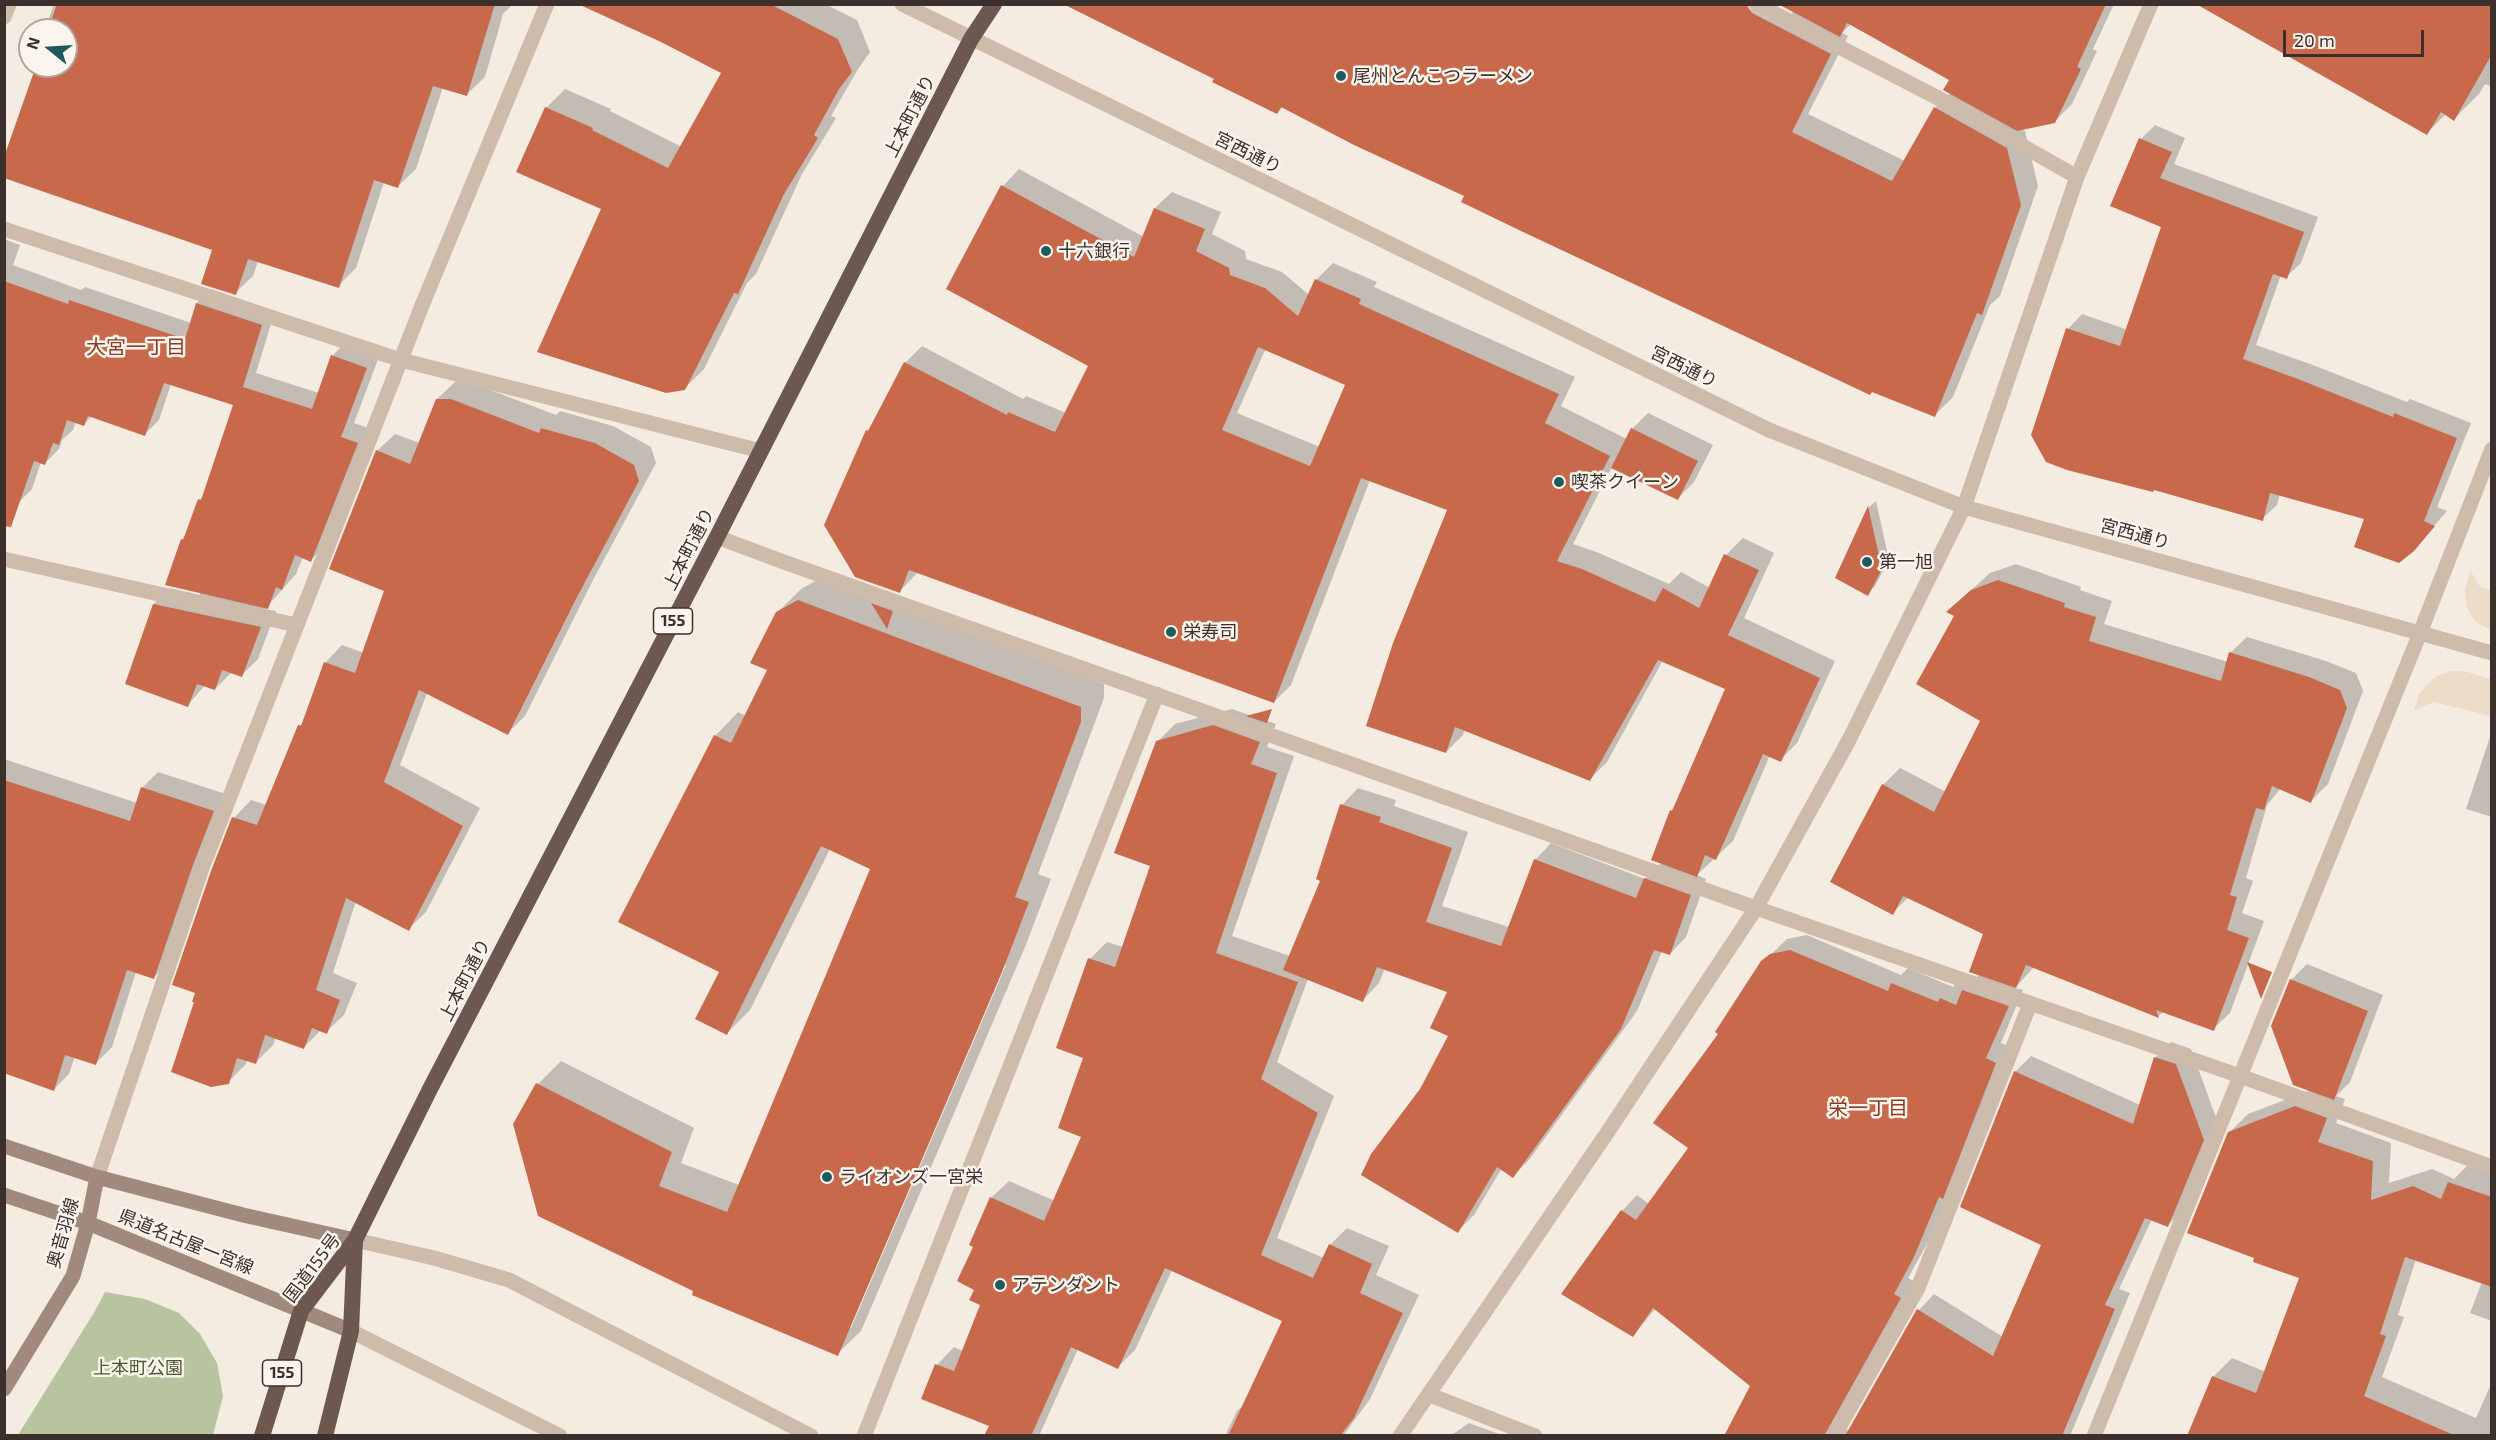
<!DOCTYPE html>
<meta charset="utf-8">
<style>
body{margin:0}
#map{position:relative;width:2496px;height:1440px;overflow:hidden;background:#f4ebe1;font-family:"Exo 2",sans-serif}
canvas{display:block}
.frame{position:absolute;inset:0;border:6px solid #3b302b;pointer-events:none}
.north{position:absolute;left:18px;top:18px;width:60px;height:60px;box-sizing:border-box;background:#fbf5ee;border:2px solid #aea6a0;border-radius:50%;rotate:288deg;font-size:16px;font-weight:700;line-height:24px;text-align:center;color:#3b302b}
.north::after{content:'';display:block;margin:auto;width:21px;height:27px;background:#1f5a5e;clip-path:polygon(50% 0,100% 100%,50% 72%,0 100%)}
.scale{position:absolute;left:2283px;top:30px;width:141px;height:27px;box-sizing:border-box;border:3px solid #3b302b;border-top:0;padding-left:8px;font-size:18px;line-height:21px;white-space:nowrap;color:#3b302b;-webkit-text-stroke:4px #fbf5ee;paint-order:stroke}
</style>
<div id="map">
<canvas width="2496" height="1440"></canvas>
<div class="frame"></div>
<div class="north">N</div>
<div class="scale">20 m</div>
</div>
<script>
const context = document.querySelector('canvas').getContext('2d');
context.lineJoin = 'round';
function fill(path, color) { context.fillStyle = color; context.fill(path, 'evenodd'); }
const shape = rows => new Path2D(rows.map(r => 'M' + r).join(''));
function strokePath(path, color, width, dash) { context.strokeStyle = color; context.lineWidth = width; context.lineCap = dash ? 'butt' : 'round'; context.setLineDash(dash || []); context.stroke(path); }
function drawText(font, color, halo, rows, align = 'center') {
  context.font = font + ' "Exo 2","Noto Sans JP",sans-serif'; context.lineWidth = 5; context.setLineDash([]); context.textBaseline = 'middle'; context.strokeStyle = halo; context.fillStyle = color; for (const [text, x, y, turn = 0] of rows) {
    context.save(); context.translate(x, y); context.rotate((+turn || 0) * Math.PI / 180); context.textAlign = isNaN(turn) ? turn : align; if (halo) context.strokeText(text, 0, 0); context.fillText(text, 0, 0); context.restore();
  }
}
fill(shape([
 [105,1292,145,1299,179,1313,200,1334,217,1363,223,1396,213,1435,18,1435,95,1311]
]), '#b8c4a0');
fill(shape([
 [2470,570,2480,587,2491,591,2491,630,2476,622,2467,608,2465,592],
 [2451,671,2464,671,2491,679,2491,716,2434,702,2414,710,2419,695,2427,684,2437,676]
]), '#ecdcc8');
fill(shape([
 [54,4,513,4,503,14,485,77,467,94,443,87,416,169,398,186,384,182,356,268,338,286,258,261,253,276,235,293,214,249,37,66,66,66,66,30,45,30],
 [588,4,825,4,857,20,870,52,858,69,831,116,836,118,802,174,756,274,747,283,704,369,685,388,603,208,518,171,546,108,565,89,611,109,610,111,682,147,723,73],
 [1739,4,1780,25,1794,11,1790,4,2114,4,2093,49,2097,51,2072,104,2054,122,2021,129,2025,131,2038,186,2000,296,1990,305,1953,397,1935,415,1873,391,1283,107,1277,113,1214,81],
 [1851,24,1951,80,1951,92,1935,108,1905,161,1808,114,1848,36,1842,33],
 [2492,4,2492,87,2485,84,2479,94,2454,119,2446,114,2426,134],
 [2155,125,2185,138,2174,164,2318,217,2301,263,2286,277,2281,275,2256,345,2313,365,2407,402,2410,399,2471,423,2437,507,2447,511,2413,550,2366,518,2280,494,2277,505,2262,519,2068,329,2082,314,2128,330,2163,226,2141,139],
 [1019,169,1144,237,1155,208,1172,192,1221,212,1212,234,1245,251,1246,259,1282,272,1309,295,1316,280,1333,263,1377,282,1374,287,1575,377,1561,406,1627,439,1632,429,1648,413,1713,445,1694,482,1678,498,1612,467,1573,544,1599,553,1669,584,1681,572,1710,588,1726,555,1743,538,1774,553,1744,618,1835,661,1797,743,1780,760,1770,755,1733,841,1697,875,1706,879,1686,937,1670,954,1662,951,1637,1011,1529,1160,1513,1176,1502,1168,1474,1215,1458,1231,1421,1089,1450,1035,1449,991,1385,968,1379,983,1363,1000,1308,979,1277,1062,1334,1096,1277,1238,1324,1258,1330,1245,1347,1228,1389,1246,1376,1275,1419,1295,1370,1399,1343,1436,1225,1436,1237,1411,1245,1404,1284,1320,1172,1270,1135,1350,1118,1367,1078,1349,1039,1436,986,1436,991,1425,923,1399,937,1365,954,1347,963,1351,982,1304,976,1289,975,1246,991,1198,1009,1181,1055,1201,1083,1136,1090,959,1107,942,1123,947,1152,865,1157,742,1175,724,1232,709,1276,724,1267,747,1294,756,1232,936,1290,956,1322,880,1318,878,1342,805,1358,788,1396,800,1394,806,1468,832,1442,906,1509,927,1535,860,1551,843,1645,879,1662,862,1671,811,1675,807,1727,689,1663,660,1607,762,1590,779,1465,729,1463,735,1446,752,1449,509,1370,480,1291,685,1274,702,918,572,900,591,867,431,872,426,905,363,922,346,1023,399,1026,396,1066,413,1090,365,948,288,1003,186],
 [1266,348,1347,384,1320,447,1237,413],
 [4,239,20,245,13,265,81,290,85,287,191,323,197,303,211,289,275,311,256,373,319,393,332,356,346,342,380,354,354,423,371,429,325,546,311,560,303,557,296,574,265,609,276,611,258,659,242,675,231,673,215,689,205,685,188,705,154,604,170,588,200,595,200,592,167,584,182,539,187,535,200,500,203,496,235,405,171,384,159,420,145,434,92,416,84,424,76,421,73,430,62,440,59,449,45,463,41,462,32,489,18,503,4,498],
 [455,382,469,382,556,415,560,411,613,426,651,447,656,463,593,580,525,716,508,733,427,693,400,765,480,808,426,912,408,929,356,901,333,973,357,983,344,1015,326,1032,321,1030,303,1048,276,1037,273,1045,256,1062,247,1059,246,1064,228,1082,196,1002,234,818,251,800,267,805,299,726,304,722,325,663,342,645,364,653,386,590,377,451,395,434,420,443,437,399],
 [1876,501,1889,560,1875,586,1867,594,1837,577,1869,507],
 [2016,564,2081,587,2080,590,2112,601,2104,624,2228,662,2230,653,2247,637,2326,661,2356,673,2363,691,2328,784,2311,801,2281,788,2267,805,2246,878,2253,881,2242,913,2264,921,2230,1013,2213,1029,2164,1011,2159,1016,2034,967,2015,988,2023,990,2001,1043,2011,1047,1928,1242,1908,1278,1915,1282,1840,1425,1850,1431,1919,1310,1934,1294,2003,1337,2043,1245,1962,1206,2015,1072,2031,1056,2140,1105,2156,1057,2171,1042,2191,1049,2218,1123,2184,1209,2168,1225,2152,1219,2119,1289,2130,1293,2070,1436,1726,1436,1752,1386,1656,1308,1633,1335,1622,1211,1637,1195,1649,1204,1690,1148,1720,1033,1763,962,1787,939,1807,935,1901,975,1908,968,1953,987,1956,984,1966,988,1980,974,1985,934,1909,897,1892,913,1883,785,1900,768,1946,792,1982,720,1956,615,1948,611,1990,573],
 [823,577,1104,684,1104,698,1038,874,1051,879,1025,947,861,1331,837,1354,695,1290,538,1084,561,1061,694,1128,681,1163,739,1185,872,868,830,849,750,1010,727,1033,721,971,715,736,738,712,746,716,769,670,777,613,801,589],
 [1003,964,1006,965,851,1328,848,1328],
 [2492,731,2492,817,2466,809],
 [4,759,137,803,142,788,158,772,229,795,170,961,153,978,136,972,112,1047,96,1063,75,1056,69,1074,53,1090,4,1073],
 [2307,964,2383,995,2350,1082,2336,1096,2345,1099,2336,1123,2391,1143,2389,1183,2432,1169,2454,1179,2468,1165,2492,1173,2492,1321,2470,1313,2482,1282,2416,1259,2398,1315,2404,1317,2382,1377,2476,1418,2492,1382,2492,1436,2189,1436,2213,1377,2232,1358,2266,1372,2301,1277,2256,1257,2229,1133,2248,1114,2311,1090,2291,980],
 [1469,1423,1499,1434,1501,1436,1450,1436]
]), '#0003');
fill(shape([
 [57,4,495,4,467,96,433,86,398,188,374,180,339,288,248,259,236,295,201,284,212,250,4,178,4,157,36,66,66,66,66,30,48,30],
 [578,4,770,4,838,39,852,72,839,89,814,135,818,138,784,194,738,294,734,293,685,390,666,393,537,352,601,209,516,172,545,107,593,128,592,130,668,168,721,73,661,42],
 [1063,4,1746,4,1752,13,1831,54,1792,132,1892,181,1934,107,2007,148,2021,205,1982,315,1977,313,1935,417,1872,392,1870,395,1521,231,1461,202,1464,196,1354,145,1281,107,1277,114,1212,82,1214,79],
 [1778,4,2106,4,2077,67,2081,69,2055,123,2017,131,1943,90,1949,80,1847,23,1840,37],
 [2196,4,2492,4,2492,54,2454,121,2441,112,2427,135],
 [2139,138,2172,152,2160,178,2304,232,2287,279,2273,274,2243,359,2298,379,2393,417,2394,413,2457,438,2424,521,2435,526,2414,551,2399,563,2354,547,2364,519,2270,493,2263,521,2154,490,2153,492,2067,470,2046,462,2031,435,2066,328,2120,346,2161,227,2110,206],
 [1001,185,1134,257,1154,208,1205,229,1196,251,1229,268,1230,275,1265,288,1298,316,1315,279,1361,299,1359,304,1559,394,1545,423,1610,456,1557,561,1582,569,1655,602,1663,588,1699,608,1724,554,1759,570,1728,635,1820,678,1781,762,1763,754,1716,860,1705,855,1697,877,1651,860,1670,810,1672,811,1725,689,1658,660,1590,781,1455,727,1446,753,1366,726,1393,643,1447,510,1361,478,1274,703,909,570,900,593,855,577,824,525,866,430,868,431,904,362,1007,415,1008,412,1055,432,1088,366,946,289],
 [1258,347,1345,385,1310,466,1222,430],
 [4,281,68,304,69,300,185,339,196,303,262,325,243,387,312,409,331,355,367,368,341,437,358,443,311,562,295,555,282,590,276,587,268,609,165,585,181,539,183,540,198,499,201,500,233,405,164,383,145,436,88,416,84,426,67,420,59,445,53,443,45,465,34,461,11,527,4,526],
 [436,399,451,399,539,433,541,428,595,443,634,465,639,481,576,599,508,735,419,690,384,782,463,826,409,931,346,898,316,990,340,1000,327,1034,312,1028,304,1049,265,1035,256,1064,237,1058,229,1084,211,1087,171,1072,194,1002,192,1002,195,993,172,985,211,871,232,817,257,825,298,725,301,726,324,662,355,673,384,591,329,569,376,450,410,464],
 [1631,428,1698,461,1678,500,1611,468],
 [1868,506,1882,569,1868,596,1835,578],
 [1998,580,2065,603,2064,607,2096,617,2089,641,2221,681,2229,652,2309,677,2340,690,2347,708,2311,803,2272,786,2264,810,2256,808,2230,895,2237,897,2227,930,2249,938,2214,1031,2156,1010,2159,1018,2026,965,2016,988,1969,972,1983,934,1903,896,1893,915,1830,882,1882,784,1934,812,1980,721,1916,684,1954,616,1946,612,1971,590],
 [798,600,1081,707,1081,722,1015,897,1029,902,1002,972,838,1356,692,1295,693,1291,538,1216,513,1124,536,1083,672,1152,659,1186,727,1212,870,869,821,846,727,1035,695,1019,719,972,618,922,714,735,731,743,767,670,750,663,776,612],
 [871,603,893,611,887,629],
 [153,604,261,627,242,677,222,670,215,690,197,684,188,707,125,684],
 [1272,709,1267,723,1246,716],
 [1213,725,1260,742,1251,764,1277,773,1216,953,1298,982,1261,1079,1318,1113,1261,1255,1313,1278,1329,1244,1372,1264,1360,1293,1403,1313,1354,1418,1340,1436,1228,1436,1282,1321,1165,1268,1118,1369,1071,1347,1031,1436,984,1436,989,1426,921,1399,935,1364,954,1371,980,1305,969,1300,974,1290,957,1281,973,1247,969,1245,990,1197,1044,1221,1081,1137,1058,1128,1083,1058,1056,1048,1088,958,1115,967,1150,866,1114,853,1156,741],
 [4,780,130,821,141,787,214,811,193,865,154,979,127,970,96,1065,65,1055,54,1091,4,1073],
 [1340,804,1381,817,1379,822,1452,848,1426,922,1501,946,1534,859,1636,898,1644,878,1691,895,1670,955,1654,950,1621,1029,1513,1178,1497,1167,1458,1233,1361,1175,1371,1154,1420,1089,1448,1036,1430,1028,1447,992,1377,967,1363,1002,1283,970,1320,881,1316,879],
 [1790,950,1888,991,1891,983,1938,1002,1940,998,1956,1005,1962,990,2009,1006,1986,1058,1996,1063,1943,1199,1939,1197,1913,1259,1894,1294,1901,1298,1824,1436,1724,1436,1750,1386,1653,1308,1633,1337,1561,1294,1621,1210,1636,1220,1688,1148,1653,1123,1718,1034,1715,1032,1761,961,1770,954],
 [2247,962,2272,972,2261,999],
 [2290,979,2368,1011,2334,1100,2293,1085,2271,1026],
 [2154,1057,2176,1064,2204,1140,2168,1227,2145,1218,2105,1305,2115,1309,2062,1436,1845,1436,1917,1309,1993,1356,2041,1245,1960,1207,2014,1071,2133,1124],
 [2295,1106,2327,1118,2318,1142,2373,1161,2371,1200,2413,1186,2441,1199,2448,1182,2492,1197,2492,1287,2405,1257,2380,1334,2386,1336,2364,1396,2456,1436,2187,1436,2212,1376,2256,1393,2299,1278,2253,1262,2254,1258,2187,1233,2228,1132]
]), '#c8694b');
strokePath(shape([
 [1756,4,1942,100,2077,177],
 [4,17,9,4],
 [4,229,401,360,761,451],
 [717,537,781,561,1756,908,2240,1076,2492,1167],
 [4,559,296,625],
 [97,1177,202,868,423,303,547,4],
 [1430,1395,1535,1436],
 [864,1436,1157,694],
 [1834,1436,1918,1288,2030,1004],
 [2094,1436,2420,633,2492,449]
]), '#cdbbac', 15);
strokePath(shape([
 [902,4,1769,430,1964,507,2492,653],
 [355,1240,434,1258,509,1280,811,1436],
 [351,1331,560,1436],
 [1400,1436,1607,1133,1756,908,1849,740,1964,507,2077,177,2151,4]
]), '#cdbbac', 15);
strokePath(shape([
 [4,1146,97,1177,243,1215,355,1240],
 [4,1195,88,1223,351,1331],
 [4,1389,73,1276,88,1223,97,1177]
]), '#a18a7d', 15);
strokePath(shape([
 [262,1436,301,1311,355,1240,430,1089,717,537,971,39,994,4],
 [325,1436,351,1331,355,1240]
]), '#6c584f', 16);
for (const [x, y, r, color] of [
 [1341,76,6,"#1f5a5e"],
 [1046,251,6,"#1f5a5e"],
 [1559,482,6,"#1f5a5e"],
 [1867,562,6,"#1f5a5e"],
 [1171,632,6,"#1f5a5e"],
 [827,1177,6,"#1f5a5e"],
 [1000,1285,6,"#1f5a5e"]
]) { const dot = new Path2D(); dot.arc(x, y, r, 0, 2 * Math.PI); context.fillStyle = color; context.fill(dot); strokePath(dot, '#fbf5ee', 2); }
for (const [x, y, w] of [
 [673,621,39],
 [282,1373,39]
]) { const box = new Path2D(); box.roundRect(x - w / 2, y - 13, w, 26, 4.5); context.fillStyle = '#fbf5ee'; context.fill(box); strokePath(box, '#3b302b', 1.5); }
drawText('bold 16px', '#3b302b', null, [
 ["155",673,621],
 ["155",282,1373]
]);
drawText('18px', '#3b302b', '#fbf5ee', [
 ["尾州とんこつラーメン",1353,76],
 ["十六銀行",1058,251],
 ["喫茶クイーン",1571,482],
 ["第一旭",1879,562],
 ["栄寿司",1183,632],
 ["ライオンズ一宮栄",839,1177],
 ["アテンダント",1012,1285]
], 'left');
drawText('18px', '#3b302b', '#fbf5ee', [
 ["上本町通り",910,116,-63],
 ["宮西通り",1248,153,26],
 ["宮西通り",1684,367,26],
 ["宮西通り",2135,534,15],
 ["上本町通り",689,549,-63],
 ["上本町通り",465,980,-63],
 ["奥音羽線",63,1233,-74],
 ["県道名古屋一宮線",186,1242,22],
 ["国道155号",312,1268,-53]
]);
drawText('18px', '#4a5a2e', '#fbf5ee', [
 ["上本町公園",138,1368]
]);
drawText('20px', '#8c3b22', '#fbf5ee', [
 ["大宮一丁目",136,347],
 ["栄一丁目",1868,1108]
]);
</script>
